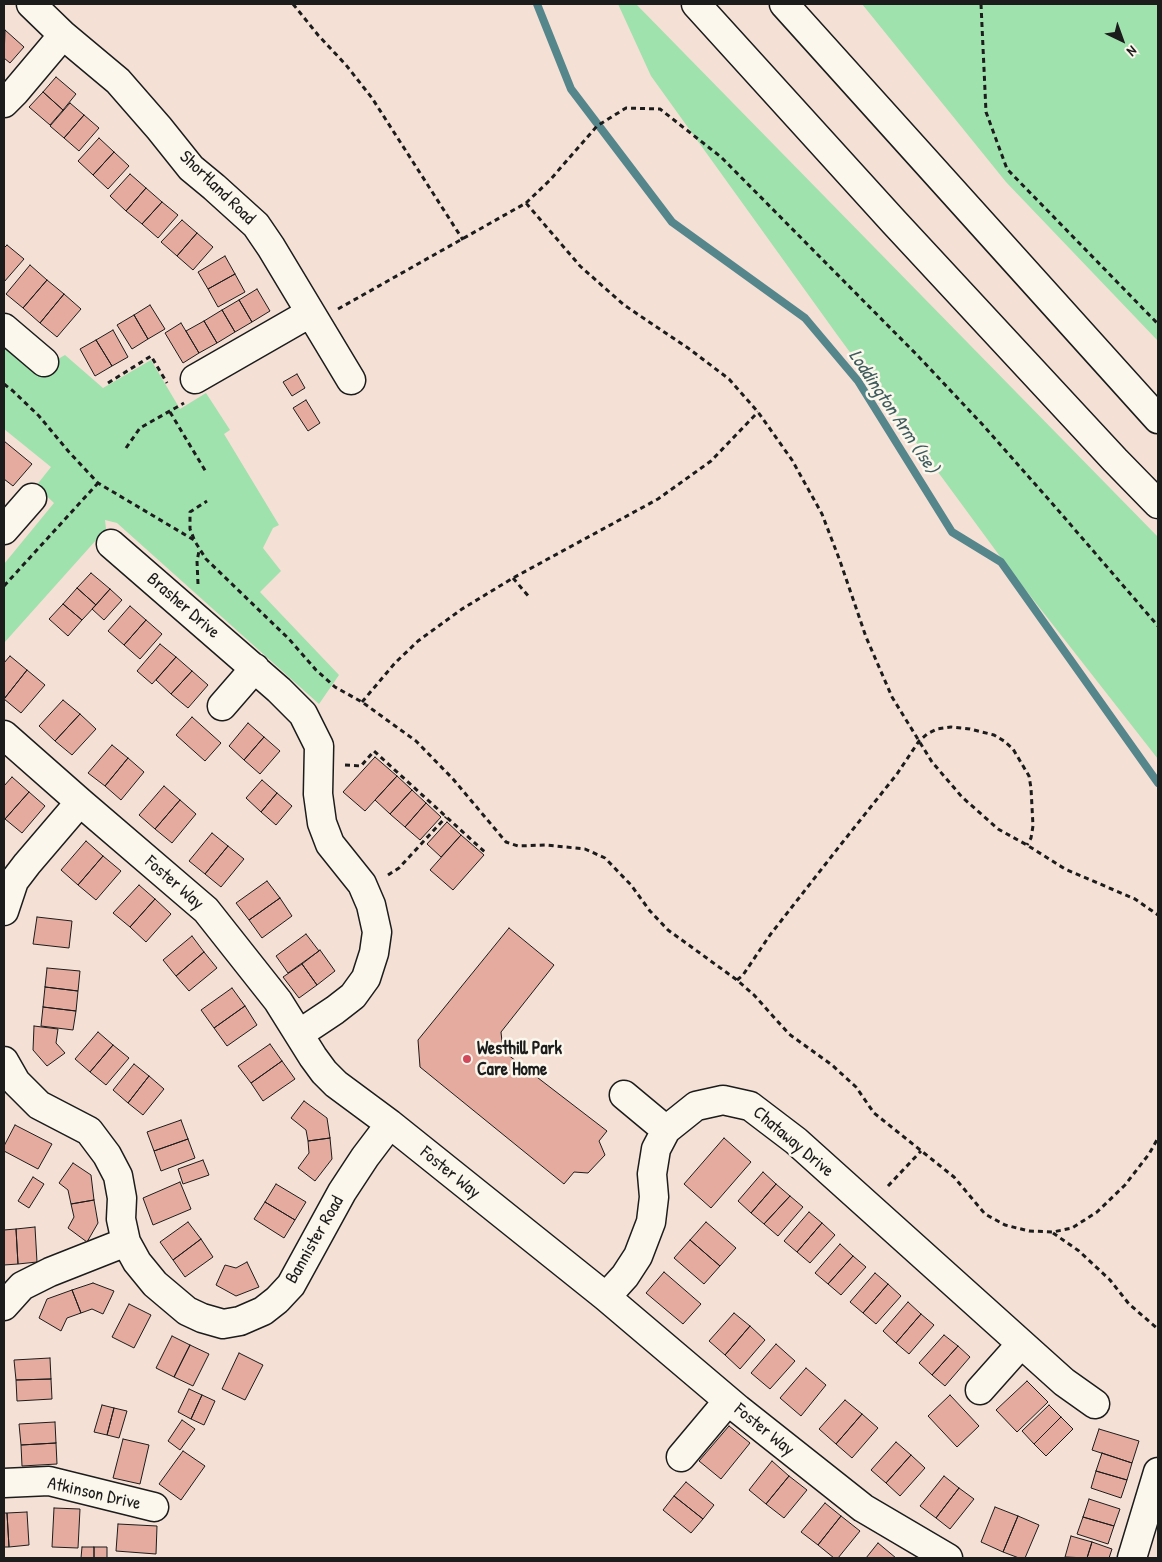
<!DOCTYPE html>
<style>
body{margin:0}
#map{position:relative;width:1162px;height:1562px;overflow:hidden;background:#f4e0d5;font-family:"Patrick Hand",sans-serif}
canvas{display:block}
.frame{position:absolute;inset:0;border:5px solid #1c1c1c;pointer-events:none}
.north{position:absolute;left:1097px;top:15px;width:50px;height:50px;-webkit-text-stroke:4px #fbf7ec;paint-order:stroke;rotate:138deg;font-size:14px;font-weight:700;line-height:20px;text-align:center;color:#1c1c1c}
.north::after{content:'';display:block;margin:auto;width:18px;height:22px;background:#1c1c1c;clip-path:polygon(50% 0,100% 100%,50% 72%,0 100%)}
</style>
<div id="map">
<canvas width="1162" height="1562"></canvas>
<div class="frame"></div>
<div class="north">N</div>
</div>
<script>
const context = document.querySelector('canvas').getContext('2d');
context.lineJoin = 'round';
function fill(path, color) { context.fillStyle = color; context.fill(path, 'evenodd'); }
const shape = rows => new Path2D(rows.map(r => 'M' + r).join(''));
function strokePath(path, color, width, dash) { context.strokeStyle = color; context.lineWidth = width; context.lineCap = dash ? 'butt' : 'round'; context.setLineDash(dash || []); context.stroke(path); }
function drawText(font, color, halo, rows, align = 'center') {
  context.font = font + ' "Patrick Hand",sans-serif'; context.lineWidth = 5; context.setLineDash([]); context.textBaseline = 'middle'; context.strokeStyle = halo; context.fillStyle = color; for (const [text, x, y, turn = 0] of rows) {
    context.save(); context.translate(x, y); context.rotate((+turn || 0) * Math.PI / 180); context.textAlign = isNaN(turn) ? turn : align; if (halo) context.strokeText(text, 0, 0); context.fillText(text, 0, 0); context.restore();
  }
}
fill(shape([
 [618,4,636,4,1158,537,1158,759,1010,570,838,336,651,76],
 [862,4,1158,4,1158,341,1006,182],
 [4,343,37,371,65,355,103,388,151,360,180,409,206,393,230,430,224,434,279,525,273,528,263,548,281,571,260,592,339,675,319,704,117,523,105,520,106,529,4,643,4,564,54,503,36,486,51,467,4,429]
]), '#9fe2ad');
strokePath(shape([
 [537,4,571,89,672,222,805,318,858,381,952,532,1001,562,1158,783]
]), '#55868c', 8);
const building = shape([
 [5,30,24,47,10,63,4,58,5,30],
 [56,77,76,94,63,110,43,92,56,77],
 [43,92,63,110,50,125,29,107,43,92],
 [70,103,84,115,64,138,50,126,70,103],
 [84,115,99,128,79,151,64,138,84,115],
 [99,138,114,152,93,175,78,161,99,138],
 [114,152,129,166,108,189,93,175,114,152],
 [130,174,146,188,126,211,110,196,130,174],
 [146,188,162,202,142,224,126,211,146,188],
 [162,202,178,215,158,238,142,224,162,202],
 [182,220,197,233,177,256,161,242,182,220],
 [197,233,213,247,193,270,177,256,197,233],
 [7,245,24,259,4,282,4,248,7,245],
 [225,256,235,274,208,289,198,272,225,256],
 [30,265,47,280,23,308,6,294,30,265],
 [235,274,245,292,218,307,208,289,235,274],
 [47,280,64,294,40,323,23,308,47,280],
 [257,289,270,311,252,322,239,300,257,289],
 [64,294,81,309,57,337,40,323,64,294],
 [239,300,252,322,235,332,222,310,239,300],
 [150,305,165,329,148,339,134,315,150,305],
 [222,310,235,332,217,343,204,321,222,310],
 [134,315,148,339,132,349,117,325,134,315],
 [204,321,217,343,199,353,186,331,204,321],
 [181,323,199,353,183,363,165,333,181,323],
 [113,330,128,357,112,366,96,340,113,330],
 [96,340,112,366,95,376,80,349,96,340],
 [297,374,305,388,292,396,283,382,297,374],
 [306,400,320,423,308,431,293,408,306,400],
 [4,441,32,464,13,486,4,479,4,441],
 [91,573,110,589,96,605,77,588,91,573],
 [77,588,96,605,82,620,63,604,77,588],
 [110,589,122,600,104,620,92,609,110,589],
 [63,604,82,620,68,636,49,619,63,604],
 [130,606,146,620,124,645,108,631,130,606],
 [146,620,162,634,140,659,124,645,146,620],
 [160,644,176,657,152,684,137,671,160,644],
 [10,656,27,670,4,699,4,663,10,656],
 [176,657,192,671,171,694,156,680,176,657],
 [27,670,45,685,21,713,4,699,27,670],
 [192,671,208,685,188,708,171,694,192,671],
 [63,700,80,714,55,741,39,726,63,700],
 [80,714,96,729,72,755,55,741,80,714],
 [192,717,221,743,205,761,176,735,192,717],
 [248,723,264,737,244,760,229,746,248,723],
 [264,737,280,751,260,774,244,760,264,737],
 [112,745,128,758,105,786,88,773,112,745],
 [375,757,397,776,365,811,343,792,375,757],
 [128,758,144,772,121,800,105,786,128,758],
 [397,776,412,790,390,814,375,800,397,776],
 [12,777,29,792,5,819,4,817,4,786,12,777],
 [262,780,277,793,261,812,246,798,262,780],
 [164,786,180,800,155,829,139,815,164,786],
 [412,790,426,803,405,827,390,814,412,790],
 [29,792,45,806,22,833,5,819,29,792],
 [277,793,292,806,276,825,261,812,277,793],
 [180,800,196,814,172,843,155,829,180,800],
 [426,803,441,817,420,840,405,827,426,803],
 [447,822,461,835,441,857,427,844,447,822],
 [212,833,228,846,205,874,189,861,212,833],
 [461,835,484,855,453,890,430,870,461,835],
 [86,841,103,856,78,885,61,870,86,841],
 [228,846,244,859,221,887,205,874,228,846],
 [103,856,121,871,96,900,78,885,103,856],
 [267,881,280,898,249,920,236,903,267,881],
 [139,885,155,899,130,927,113,913,139,885],
 [280,898,292,916,262,938,249,920,280,898],
 [155,899,171,914,146,942,130,927,155,899],
 [37,917,72,921,69,948,33,944,37,917],
 [509,928,554,965,501,1032,503,1051,607,1131,599,1141,605,1155,588,1173,574,1172,564,1184,420,1067,418,1040,509,928],
 [306,934,319,951,288,973,276,956,306,934],
 [192,936,204,952,176,976,163,960,192,936],
 [320,950,335,971,317,985,302,964,320,950],
 [204,952,217,968,189,991,176,976,204,952],
 [302,964,317,985,299,998,283,977,302,964],
 [47,968,80,971,78,991,45,987,47,968],
 [45,987,78,991,76,1011,43,1007,45,987],
 [232,988,245,1006,214,1028,201,1010,232,988],
 [245,1006,257,1025,227,1046,214,1028,245,1006],
 [43,1007,76,1011,73,1030,41,1026,43,1007],
 [34,1026,58,1029,56,1043,65,1053,47,1066,33,1050,34,1026],
 [98,1032,113,1045,90,1072,75,1059,98,1032],
 [270,1044,282,1061,251,1083,238,1066,270,1044],
 [113,1045,129,1058,106,1085,90,1072,113,1045],
 [282,1061,295,1079,263,1101,251,1083,282,1061],
 [134,1064,149,1076,128,1103,113,1090,134,1064],
 [149,1076,164,1089,143,1115,128,1103,149,1076],
 [304,1101,327,1118,330,1138,308,1141,306,1130,291,1118,304,1101],
 [181,1120,188,1139,154,1151,147,1132,181,1120],
 [15,1125,52,1144,38,1169,4,1151,4,1146,15,1125],
 [330,1138,332,1159,315,1181,298,1168,309,1153,308,1141,330,1138],
 [724,1138,751,1162,711,1208,684,1184,724,1138],
 [188,1139,195,1158,161,1171,154,1151,188,1139],
 [203,1160,209,1175,183,1184,178,1169,203,1160],
 [73,1163,91,1175,94,1200,71,1204,68,1190,59,1183,73,1163],
 [763,1172,776,1184,751,1213,738,1201,763,1172],
 [33,1177,44,1184,29,1208,18,1201,33,1177],
 [180,1182,191,1209,153,1225,143,1198,180,1182],
 [276,1184,306,1202,295,1220,265,1202,276,1184],
 [776,1184,790,1196,764,1224,751,1213,776,1184],
 [790,1196,803,1207,778,1236,764,1224,790,1196],
 [94,1200,98,1223,87,1242,68,1228,74,1217,71,1204,94,1200],
 [265,1202,295,1220,284,1238,254,1219,265,1202],
 [809,1212,822,1223,797,1252,784,1241,809,1212],
 [188,1222,201,1239,173,1260,160,1242,188,1222],
 [706,1222,736,1248,720,1266,690,1240,706,1222],
 [822,1223,835,1235,810,1263,797,1252,822,1223],
 [35,1227,37,1262,18,1264,16,1229,35,1227],
 [16,1229,18,1264,4,1265,4,1230,16,1229],
 [201,1239,213,1257,185,1277,173,1260,201,1239],
 [690,1240,720,1266,704,1284,674,1258,690,1240],
 [840,1244,853,1256,828,1284,815,1273,840,1244],
 [853,1256,866,1267,841,1295,828,1284,853,1256],
 [247,1262,259,1287,236,1296,216,1285,225,1265,236,1268,247,1262],
 [664,1272,701,1304,683,1324,646,1293,664,1272],
 [875,1273,888,1284,863,1313,850,1302,875,1273],
 [93,1283,114,1291,103,1314,92,1309,81,1313,72,1290,93,1283],
 [888,1284,901,1296,876,1324,863,1313,888,1284],
 [72,1290,81,1313,67,1318,61,1331,39,1318,47,1299,72,1290],
 [908,1302,921,1314,896,1343,883,1331,908,1302],
 [129,1304,151,1315,134,1348,112,1337,129,1304],
 [734,1313,750,1326,725,1355,709,1341,734,1313],
 [921,1314,934,1325,909,1354,896,1343,921,1314],
 [750,1326,765,1340,740,1369,725,1355,750,1326],
 [944,1335,958,1346,932,1375,919,1363,944,1335],
 [172,1336,190,1345,174,1377,156,1368,172,1336],
 [776,1344,795,1361,770,1389,751,1373,776,1344],
 [190,1345,209,1354,193,1386,174,1377,190,1345],
 [958,1346,970,1357,945,1386,932,1375,958,1346],
 [239,1353,263,1365,245,1400,222,1389,239,1353],
 [50,1358,51,1379,16,1380,14,1360,50,1358],
 [806,1368,826,1385,801,1416,780,1398,806,1368],
 [51,1379,52,1399,17,1401,16,1380,51,1379],
 [1027,1381,1048,1402,1017,1432,996,1410,1027,1381],
 [189,1389,202,1395,191,1419,178,1412,189,1389],
 [202,1395,215,1401,204,1425,191,1419,202,1395],
 [950,1395,979,1426,957,1447,928,1416,950,1395],
 [845,1400,862,1414,836,1444,819,1429,845,1400],
 [102,1405,114,1408,107,1435,94,1432,102,1405],
 [1049,1405,1061,1417,1034,1444,1022,1431,1049,1405],
 [114,1408,127,1411,119,1438,107,1435,114,1408],
 [862,1414,878,1428,852,1458,836,1444,862,1414],
 [1061,1417,1073,1429,1046,1456,1034,1444,1061,1417],
 [182,1420,195,1429,180,1450,168,1441,182,1420],
 [55,1422,56,1443,21,1445,19,1424,55,1422],
 [729,1426,750,1443,721,1479,699,1461,729,1426],
 [1099,1429,1139,1441,1132,1463,1092,1450,1099,1429],
 [123,1439,149,1445,140,1484,113,1478,123,1439],
 [896,1442,911,1455,886,1483,871,1470,896,1442],
 [56,1443,57,1464,22,1466,21,1445,56,1443],
 [183,1451,205,1466,181,1500,159,1484,183,1451],
 [1102,1453,1132,1463,1127,1480,1096,1471,1102,1453],
 [911,1455,925,1468,900,1496,886,1483,911,1455],
 [772,1461,789,1476,766,1504,749,1490,772,1461],
 [1096,1471,1127,1480,1121,1498,1091,1488,1096,1471],
 [789,1476,807,1490,784,1518,766,1504,789,1476],
 [944,1476,959,1488,936,1518,920,1506,944,1476],
 [686,1482,714,1505,703,1519,674,1496,686,1482],
 [959,1488,974,1499,950,1529,936,1518,959,1488],
 [674,1496,703,1519,691,1533,663,1510,674,1496],
 [1089,1499,1120,1509,1114,1526,1083,1517,1089,1499],
 [825,1503,841,1516,818,1545,801,1532,825,1503],
 [995,1507,1018,1516,1003,1552,981,1542,995,1507],
 [54,1508,80,1509,78,1548,52,1547,54,1508],
 [27,1512,29,1545,9,1547,7,1513,27,1512],
 [4,1513,7,1513,9,1547,4,1547,4,1513],
 [841,1516,860,1531,838,1558,834,1558,818,1545,841,1516],
 [1018,1516,1039,1525,1025,1558,1019,1558,1003,1552,1018,1516],
 [1083,1517,1114,1526,1108,1544,1077,1534,1083,1517],
 [118,1524,157,1526,156,1554,116,1551,118,1524],
 [1071,1536,1092,1542,1087,1558,1065,1557,1071,1536],
 [1092,1542,1112,1549,1109,1558,1087,1558,1092,1542],
 [878,1543,896,1558,866,1558,878,1543],
 [82,1547,94,1547,94,1558,81,1558,82,1547],
 [94,1547,107,1547,107,1558,94,1558,94,1547]
]);
fill(building, '#e4ab9e');
strokePath(building, '#1c1c1c', 1);
const minor = shape([
 [31,4,63,35,118,81,159,128,191,168,214,187,256,225,271,247,351,380],
 [4,103,15,92,63,35],
 [4,328,44,362],
 [195,379,310,313],
 [4,530,32,498],
 [111,544,279,690,303,714,319,746,318,794,322,823,330,844,362,884,371,905,377,932,374,953,366,978,353,996,335,1010,299,1034],
 [222,706,255,668],
 [4,735,80,802,206,910,278,1001,313,1057,324,1072,336,1084,390,1124,606,1297,738,1409,863,1508,948,1558],
 [4,911,14,881,27,864,80,802],
 [4,1061,16,1082,39,1105,89,1131,107,1155,118,1176,122,1198,121,1219,126,1242,137,1262,155,1284,187,1311,202,1318,223,1324,240,1321,263,1311,277,1300,291,1285,342,1192,365,1157,390,1124],
 [624,1095,666,1130],
 [606,1297,625,1276,638,1256,651,1222,654,1197,652,1174,656,1149,666,1130,696,1106,723,1100,750,1106,796,1141,1064,1382,1095,1404],
 [4,1306,22,1286,50,1272,126,1242],
 [980,1390,1021,1344],
 [681,1457,728,1401],
 [4,1483,49,1481,154,1507],
 [1132,1558,1158,1472]
]);
const highway = shape([
 [696,4,894,222,1115,460,1158,504],
 [784,4,1158,419]
]);
strokePath(minor, '#1c1c1c', 31);
strokePath(highway, '#1c1c1c', 31);
strokePath(shape([
 [293,4,318,35,346,65,372,98,463,240],
 [981,4,986,112,1007,169,1158,324],
 [526,203,550,180,597,126,626,108,660,109,721,157,918,356,982,424,1051,502,1158,626],
 [338,309,526,203,580,266,624,305,688,348,729,379,758,412,792,460,822,514,840,561,866,637,892,697,932,762,962,797,998,829,1027,845,1065,869,1135,899,1158,915],
 [108,383,151,356,167,383],
 [4,384,13,391,39,416,69,452,98,483,194,540,206,559,289,639,316,670,335,687,362,702,416,741,453,779,506,842,518,846,546,845,585,849,605,858,631,885,650,911,668,930,737,980,754,995,789,1034,832,1065,856,1087,874,1113,954,1177,985,1214,1005,1225,1029,1231,1053,1232,1072,1228,1097,1212,1125,1185,1149,1154,1158,1138],
 [170,412,206,472],
 [126,448,140,428,184,403],
 [194,539,190,529,190,512,207,501],
 [513,578,530,598],
 [198,584,197,561,199,551],
 [4,586,98,483],
 [362,702,395,663,418,641,462,609,513,578,658,499,711,461,758,412],
 [345,765,361,766,374,751,487,854],
 [388,875,399,868,446,817],
 [737,980,743,975,770,935,842,843,897,774,919,741,927,734,937,729,951,727,970,729,994,735,1004,741,1013,749,1029,776,1031,788,1033,826,1031,838,1027,845],
 [888,1186,921,1151],
 [1053,1233,1079,1251,1110,1280,1129,1304,1158,1329]
]), '#1c1c1c', 3, [5, 4]);
strokePath(minor, '#fbf7ec', 28);
strokePath(highway, '#fbf7ec', 28);
for (const [x, y, r, color] of [
 [467,1059,5,"#d1495b"]
]) { const dot = new Path2D(); dot.arc(x, y, r, 0, 2 * Math.PI); context.fillStyle = color; context.fill(dot); strokePath(dot, '#fbf7ec', 2); }
drawText('18px', '#1c1c1c', '#fbf7ec', [
 ["Shortland Road",217,188,44],
 ["Brasher Drive",183,606,41],
 ["Foster Way",174,883,41],
 ["Chataway Drive",793,1142,40],
 ["Foster Way",450,1173,39],
 ["Bannister Road",315,1240,-60],
 ["Foster Way",764,1430,39],
 ["Atkinson Drive",94,1494,13]
]);
drawText('bold 18px', '#1c1c1c', '#fbf7ec', [
 ["Westhill Park",477,1049],
 ["Care Home",477,1070]
], 'left');
drawText('italic 19px', '#3d5a5d', '#fbf7ec', [
 ["Loddington Arm (Ise)",893,412,56]
]);
</script>
